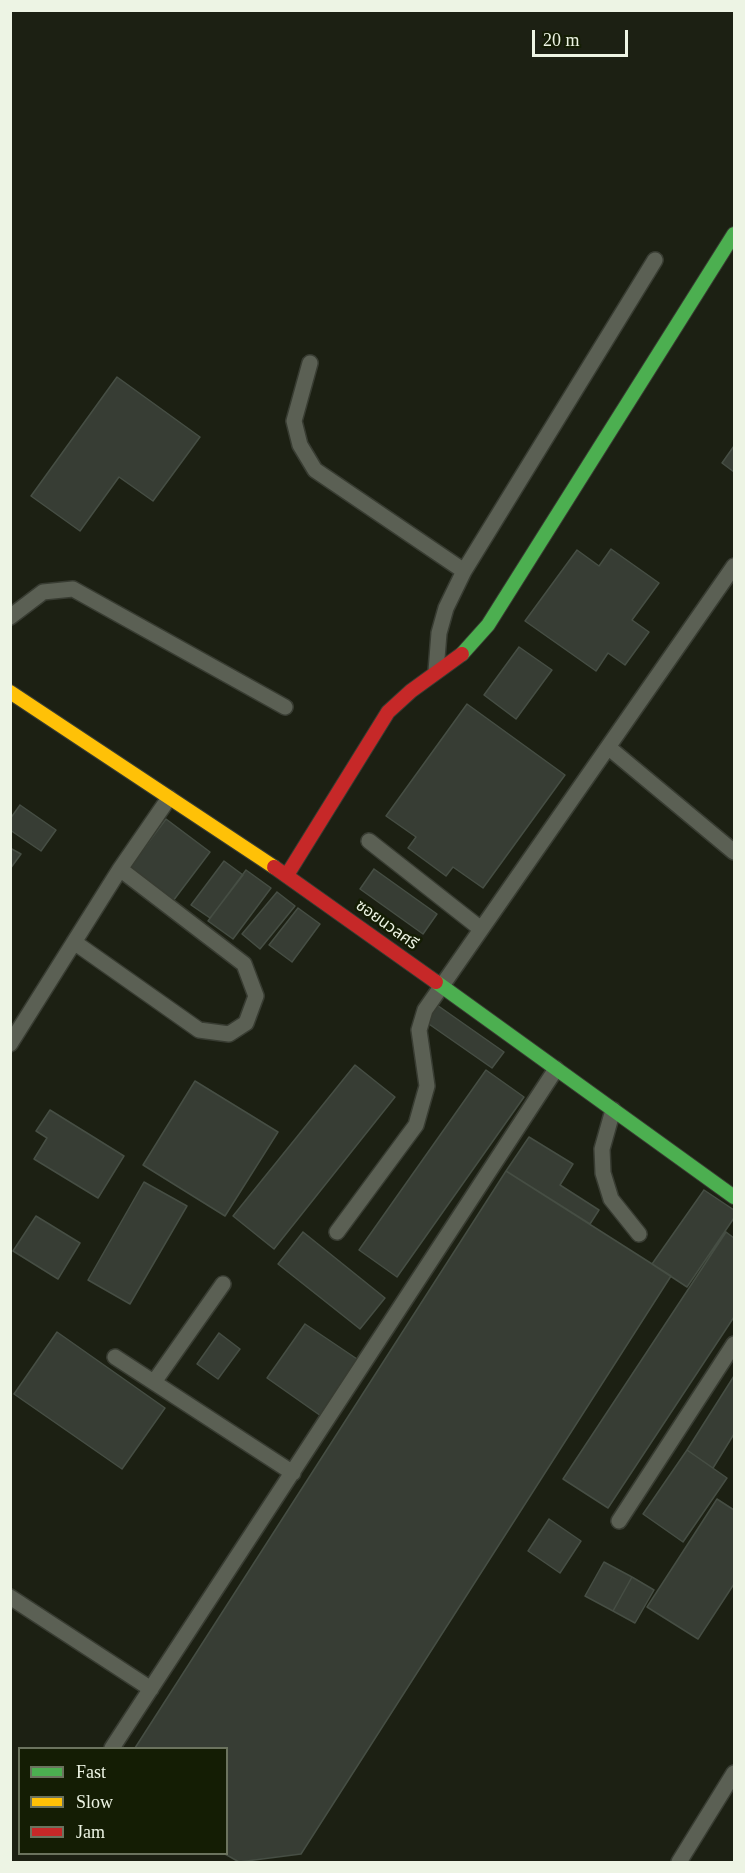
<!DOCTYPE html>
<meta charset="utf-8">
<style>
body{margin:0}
#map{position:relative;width:745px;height:1873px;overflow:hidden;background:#1c2013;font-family:Georgia,serif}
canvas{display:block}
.frame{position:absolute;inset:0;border:12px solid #edf4e4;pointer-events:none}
.legend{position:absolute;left:18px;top:1747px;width:210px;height:108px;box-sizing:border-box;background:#141d04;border:2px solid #6b735e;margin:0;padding:8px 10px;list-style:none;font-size:18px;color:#edf4e4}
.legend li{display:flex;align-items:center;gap:12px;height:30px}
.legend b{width:30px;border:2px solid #6b735e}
.scale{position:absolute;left:532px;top:30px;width:96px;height:27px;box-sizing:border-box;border:3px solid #edf4e4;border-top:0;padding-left:8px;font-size:18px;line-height:21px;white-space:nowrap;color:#edf4e4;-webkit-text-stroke:4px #141d04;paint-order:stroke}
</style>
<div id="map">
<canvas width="745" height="1873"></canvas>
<div class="frame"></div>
<ul class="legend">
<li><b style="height:8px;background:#4caf50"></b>Fast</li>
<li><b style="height:8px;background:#ffc107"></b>Slow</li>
<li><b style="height:8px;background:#c62828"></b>Jam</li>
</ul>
<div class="scale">20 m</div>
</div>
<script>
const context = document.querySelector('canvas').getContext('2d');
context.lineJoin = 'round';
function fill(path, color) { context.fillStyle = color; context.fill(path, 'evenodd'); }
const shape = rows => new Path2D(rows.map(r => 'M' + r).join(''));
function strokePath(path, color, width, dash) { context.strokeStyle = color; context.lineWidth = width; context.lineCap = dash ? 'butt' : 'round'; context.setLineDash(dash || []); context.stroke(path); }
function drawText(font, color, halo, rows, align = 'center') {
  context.font = font + ' Georgia,"Noto Sans Thai",serif'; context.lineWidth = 5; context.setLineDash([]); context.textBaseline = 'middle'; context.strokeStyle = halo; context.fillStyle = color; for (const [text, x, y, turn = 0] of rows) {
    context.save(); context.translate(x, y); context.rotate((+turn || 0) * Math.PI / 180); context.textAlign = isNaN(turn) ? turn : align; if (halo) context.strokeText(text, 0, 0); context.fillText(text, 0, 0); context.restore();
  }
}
const building = shape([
 [117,377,200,437,153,501,119,477,80,531,31,496,117,377],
 [734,446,734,472,722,463,734,446],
 [611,549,659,583,632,620,649,632,625,665,608,653,596,671,525,621,577,550,599,566,611,549],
 [519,647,552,670,516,719,484,695,519,647],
 [467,704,565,775,483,888,453,867,446,876,408,848,416,837,386,816,467,704],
 [20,805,56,830,41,851,10,830,10,819,20,805],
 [166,819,210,852,173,901,129,868,166,819],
 [10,848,21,854,10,869,10,848],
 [224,861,243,875,210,918,191,905,224,861],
 [374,869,437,914,423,934,360,889,374,869],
 [246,870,271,888,233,939,208,921,246,870],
 [277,892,295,906,260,949,242,934,277,892],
 [298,908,320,924,292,962,269,945,298,908],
 [437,1005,504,1052,492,1068,426,1022,437,1005],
 [355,1065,395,1097,274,1249,233,1216,355,1065],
 [486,1070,524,1097,397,1277,359,1250,486,1070],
 [195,1081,278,1132,225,1216,143,1165,195,1081],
 [50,1110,124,1156,98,1198,34,1159,47,1138,36,1131,50,1110],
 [529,1137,573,1164,560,1185,599,1210,590,1224,506,1171,529,1137],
 [506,1171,671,1276,301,1854,239,1862,225,1854,226,1748,135,1748,506,1171],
 [144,1182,187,1206,130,1304,88,1280,144,1182],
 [704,1190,734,1210,734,1218,687,1287,652,1264,704,1190],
 [36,1216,80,1243,58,1279,13,1251,36,1216],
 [303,1232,385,1298,360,1329,278,1264,303,1232],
 [726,1232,734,1238,734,1317,608,1508,563,1479,726,1232],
 [305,1324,360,1361,321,1416,267,1378,305,1324],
 [57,1332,165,1408,122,1469,14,1394,57,1332],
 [219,1333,240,1349,218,1379,197,1364,219,1333],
 [734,1376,734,1434,713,1468,687,1450,734,1376],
 [687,1450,727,1478,683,1542,643,1514,687,1450],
 [717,1499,734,1510,734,1584,698,1639,647,1607,717,1499],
 [549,1519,581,1541,560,1573,528,1551,549,1519],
 [604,1562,632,1577,613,1611,585,1596,604,1562],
 [632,1577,654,1590,635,1623,613,1611,632,1577]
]);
fill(building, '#373d34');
strokePath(building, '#464e44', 1.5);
const lane = shape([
 [310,363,294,421,300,445,315,470,464,571],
 [10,617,43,592,73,589,285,707],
 [436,671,439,633,446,608,464,571,655,260],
 [608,747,734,852],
 [369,841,481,929],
 [74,942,199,1030,229,1034,246,1023,256,996,244,964,120,869],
 [10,1044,120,869,169,798],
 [613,1110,602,1149,603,1173,611,1199,639,1234],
 [337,1232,416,1125,427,1086,419,1030,425,1010,734,566],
 [115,1357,293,1473],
 [154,1382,223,1284],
 [619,1521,734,1344],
 [10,1597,151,1689],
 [112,1748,556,1069],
 [679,1862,734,1773]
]);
const fast = shape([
 [462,654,488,625,734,234],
 [436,982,734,1197]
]);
const slow = shape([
 [10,692,274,867]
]);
const jam = shape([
 [274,867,436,982],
 [287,875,388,712,411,691,462,654]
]);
strokePath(lane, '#383c32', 18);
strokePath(fast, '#383c32', 16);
strokePath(slow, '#383c32', 16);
strokePath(jam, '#383c32', 16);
strokePath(lane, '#5b6054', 15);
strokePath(fast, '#4caf50', 14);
strokePath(slow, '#ffc107', 14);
strokePath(jam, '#c62828', 14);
drawText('16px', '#edf4e4', '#141d04', [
 ["ซอยนวลศรี",386,926,36]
]);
</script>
